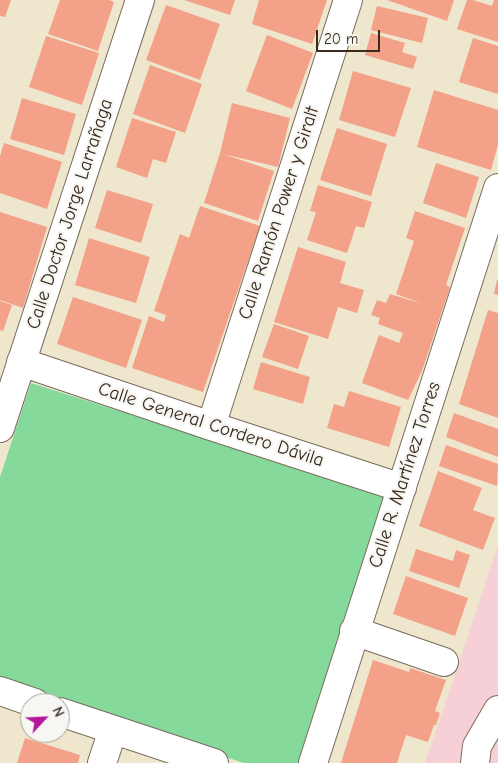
<!DOCTYPE html>
<meta charset="utf-8">
<style>
body{margin:0}
#map{position:relative;width:498px;height:763px;overflow:hidden;background:#efe6ce;font-family:"Comic Neue",sans-serif}
canvas{display:block}
.north{position:absolute;left:20px;top:693px;width:50px;height:50px;box-sizing:border-box;background:#f6f6f2;border:1px solid #aba49d;border-radius:50%;rotate:65deg;font-size:14px;font-weight:700;line-height:20px;text-align:center;color:#3b2a1e}
.north::after{content:'';display:block;margin:auto;width:18px;height:22px;background:#b5179e;clip-path:polygon(50% 0,100% 100%,50% 72%,0 100%)}
.scale{position:absolute;left:316px;top:30px;width:64px;height:22px;box-sizing:border-box;border:2px solid #3b2a1e;border-top:0;padding-left:6px;font-size:15px;line-height:18px;white-space:nowrap;color:#3b2a1e;-webkit-text-stroke:4px #f6f6f2;paint-order:stroke}
</style>
<div id="map">
<canvas width="498" height="763"></canvas>
<div class="north">N</div>
<div class="scale">20 m</div>
</div>
<script>
const context = document.querySelector('canvas').getContext('2d');
context.lineJoin = 'round';
function fill(path, color) { context.fillStyle = color; context.fill(path, 'evenodd'); }
const shape = rows => new Path2D(rows.map(r => 'M' + r).join(''));
function strokePath(path, color, width, dash) { context.strokeStyle = color; context.lineWidth = width; context.lineCap = dash ? 'butt' : 'round'; context.setLineDash(dash || []); context.stroke(path); }
function drawText(font, color, halo, rows, align = 'center') {
  context.font = font + ' "Comic Neue",sans-serif'; context.lineWidth = 4.5; context.setLineDash([]); context.textBaseline = 'middle'; context.strokeStyle = halo; context.fillStyle = color; for (const [text, x, y, turn = 0] of rows) {
    context.save(); context.translate(x, y); context.rotate((+turn || 0) * Math.PI / 180); context.textAlign = isNaN(turn) ? turn : align; if (halo) context.strokeText(text, 0, 0); context.fillText(text, 0, 0); context.restore();
  }
}
fill(shape([
 [498,545,498,763,425,763,452,684]
]), '#f6cfd7');
fill(shape([
 [31,383,388,496,303,763,244,763,0,683,0,477]
]), '#84d99b');
fill(shape([
 [0,0,11,0,5,17,0,16],
 [60,0,109,0,114,2,98,51,48,34],
 [184,0,235,0,230,15],
 [259,0,327,0,312,44,252,24],
 [387,0,454,0,447,21],
 [467,0,473,0,492,6,494,0,498,0,498,42,457,29],
 [166,5,220,24,200,80,146,60],
 [377,6,428,18,422,43,371,30],
 [371,33,405,43,402,52,417,57,413,69,365,55],
 [267,35,313,53,292,109,246,91],
 [46,36,99,53,82,105,29,87],
 [473,38,498,46,498,94,459,82],
 [150,65,202,84,185,133,133,114],
 [353,71,411,88,395,137,339,120],
 [434,90,498,110,498,145,491,170,417,147],
 [22,98,76,114,64,155,10,139],
 [232,103,290,118,278,167,223,154,274,171,258,221,204,203,220,153],
 [132,118,176,132,166,163,153,159,147,178,116,167],
 [337,128,387,144,371,196,320,180],
 [4,143,62,162,47,209,0,193,0,156],
 [436,163,479,177,466,218,423,203],
 [318,185,372,202,364,228,356,226,347,253,307,240,316,212,310,211],
 [107,190,153,204,141,243,95,228],
 [200,206,260,226,203,392,132,368,149,316,164,322,166,315,154,311,180,234,189,238],
 [415,211,465,228,446,285,450,287,422,371,408,400,362,383,379,335,399,343,403,333,378,324,380,318,371,315,377,300,386,303,390,294,423,304,396,294,414,241,406,238],
 [0,212,47,227,23,308,0,300],
 [89,238,150,257,136,303,75,285],
 [298,247,346,262,340,283,364,290,357,313,338,307,328,339,274,322],
 [497,280,498,280,498,295,494,294],
 [73,297,142,320,126,368,57,344],
 [0,301,12,305,3,331,0,330],
 [488,310,498,313,498,418,459,404],
 [274,324,309,336,298,369,262,357],
 [261,362,310,377,303,404,253,389],
 [349,391,401,407,389,447,327,428,334,404,344,407],
 [454,413,498,429,498,457,446,437],
 [446,445,498,464,497,486,439,466],
 [438,471,482,488,473,510,495,518,483,550,419,526],
 [416,549,453,561,456,550,470,555,459,588,409,571],
 [406,576,468,598,455,636,393,614],
 [373,660,409,672,410,668,446,680,435,711,440,713,436,725,434,725,428,742,406,735,397,763,341,763],
 [25,738,80,755,78,763,17,763]
]), '#f3a188');
const minor = shape([
 [21,362,211,426,402,488],
 [211,426,348,0],
 [0,428,140,0],
 [354,631,444,662],
 [0,691,35,703],
 [60,712,214,763],
 [102,763,113,730],
 [313,763,498,188],
 [475,763,477,746,498,710]
]);
strokePath(minor, '#7a6c5c', 30);
strokePath(minor, '#fff', 28);
drawText('19px', '#3b2a1e', '#f6f6f2', [
 ["Calle Ramón Power y Giralt",279,213,-72],
 ["Calle Doctor Jorge Larrañaga",70,214,-72],
 ["Calle General Cordero Dávila",211,425,18],
 ["Calle R. Martínez Torres",405,475,-72]
]);
</script>
